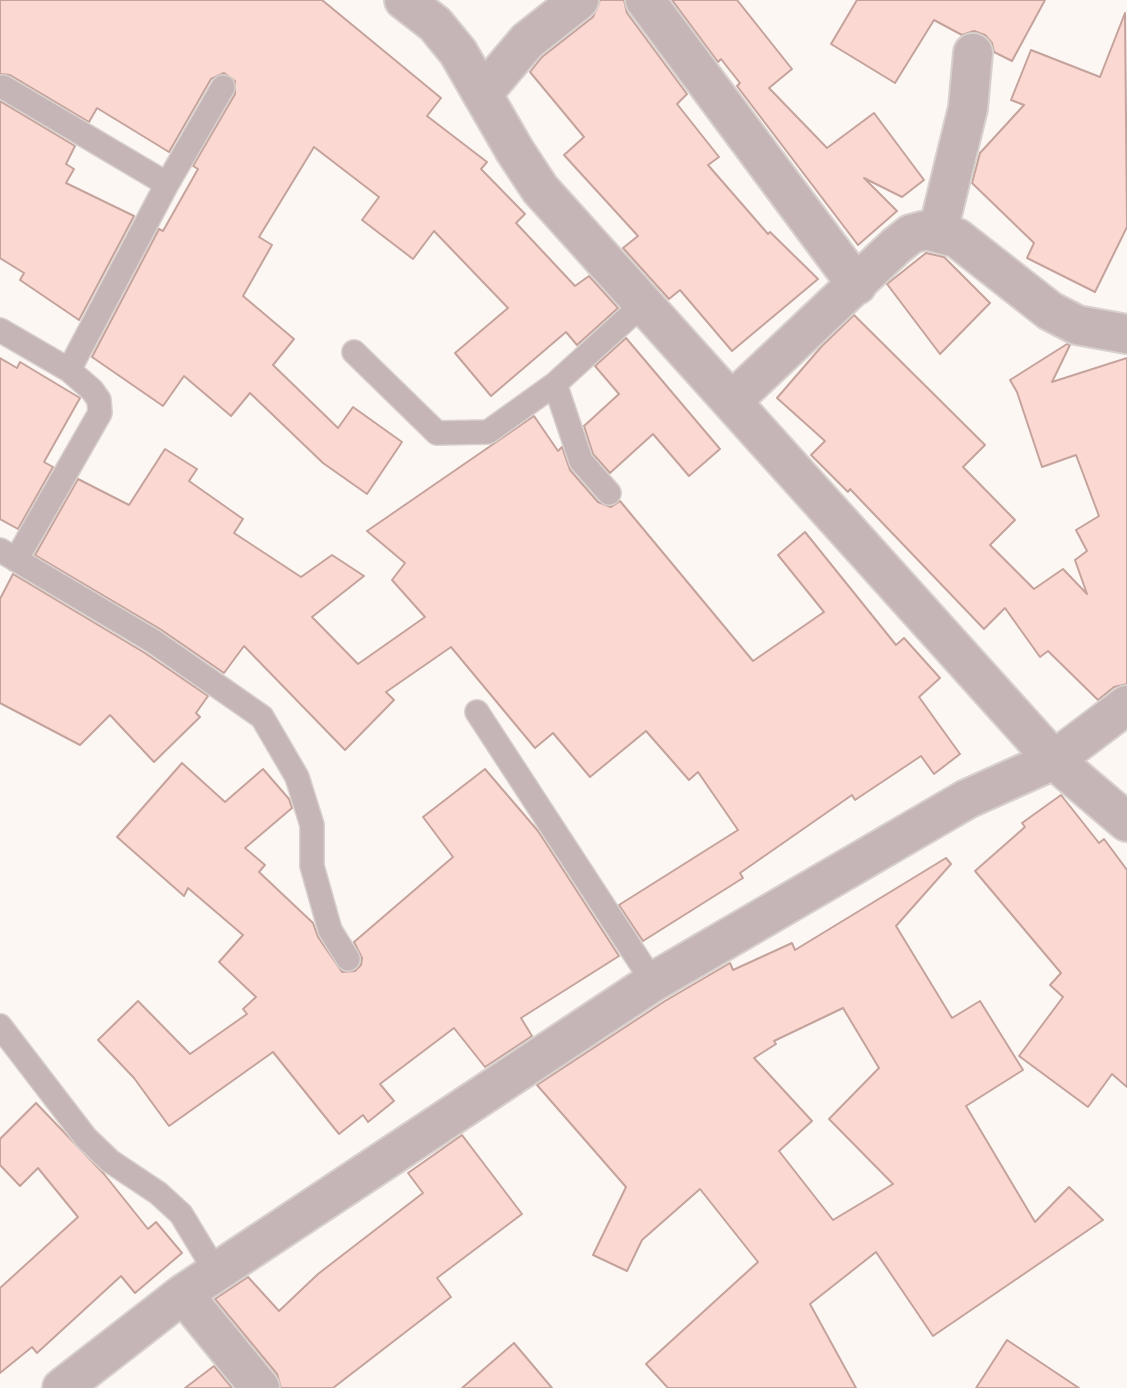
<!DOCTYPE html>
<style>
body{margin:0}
canvas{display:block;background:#fdf7f3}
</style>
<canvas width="1127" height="1388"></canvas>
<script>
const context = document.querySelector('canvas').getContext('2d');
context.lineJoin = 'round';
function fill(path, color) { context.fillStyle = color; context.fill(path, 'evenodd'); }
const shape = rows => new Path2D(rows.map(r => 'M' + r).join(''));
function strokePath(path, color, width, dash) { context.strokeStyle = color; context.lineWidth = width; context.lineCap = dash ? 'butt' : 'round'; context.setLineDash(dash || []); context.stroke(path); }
const building = shape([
 [0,0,322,0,441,98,427,116,487,162,481,169,525,214,516,223,575,286,589,276,618,308,577,345,566,332,491,396,455,353,508,308,434,231,413,259,362,220,379,197,314,147,259,237,272,245,243,296,294,339,273,365,338,428,353,407,402,442,367,494,323,463,250,393,231,416,184,376,163,406,92,357,159,229,163,231,198,169,193,166,235,94,235,81,224,73,211,79,169,152,97,108,89,122,10,75,0,74,0,0],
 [600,0,624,0,627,13,687,94,677,104,719,157,708,165,768,234,770,232,818,279,732,351,680,290,669,299,623,248,638,236,564,155,584,137,530,72,542,57,593,17,600,0],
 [672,0,737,0,792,69,769,88,827,148,874,113,924,180,902,197,864,178,897,211,858,245,737,86,740,83,721,59,718,62,672,0],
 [857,0,1045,0,1012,61,994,52,992,43,985,35,974,31,962,35,934,20,895,83,831,44,857,0],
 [1125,13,1127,227,1095,292,1027,258,1034,243,972,183,980,153,1024,105,1011,100,1031,50,1100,77,1125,13],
 [0,101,75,146,66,164,74,169,66,183,134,216,79,320,20,280,24,273,0,258,0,101],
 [926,253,944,257,990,303,940,354,887,284,926,253],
 [854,315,985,445,963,467,1015,520,990,545,1034,589,1063,569,1087,594,1075,560,1087,551,1076,530,1099,516,1076,455,1042,467,1017,392,1010,380,1067,344,1070,345,1052,382,1127,358,1127,684,1114,687,1098,700,1048,651,1040,657,1005,608,984,629,850,489,848,492,811,455,825,441,777,398,822,346,854,315],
 [626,338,720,449,689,476,653,434,610,473,593,454,584,426,619,394,595,366,626,338],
 [0,358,17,368,20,362,80,398,44,462,53,467,18,529,0,519,0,358],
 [534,416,558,451,562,447,570,470,598,502,611,507,620,501,753,661,824,612,778,555,805,532,896,645,904,638,940,678,919,697,960,754,934,774,921,756,855,800,852,795,740,873,743,878,643,941,619,905,738,830,698,772,689,780,646,731,590,777,553,733,535,748,451,647,386,692,394,700,345,750,244,646,224,673,160,629,35,555,78,479,129,505,165,449,197,469,189,481,243,519,234,533,301,577,332,555,364,576,312,617,358,664,425,617,392,580,405,563,367,531,534,416],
 [13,574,145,653,208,696,196,713,200,717,154,762,110,715,80,745,0,703,0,599,13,574],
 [182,763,225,802,263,769,289,799,292,808,245,848,265,865,259,872,313,923,318,937,342,972,355,971,361,965,362,958,354,942,453,857,423,817,485,769,538,831,619,956,521,1018,532,1036,485,1067,454,1028,380,1084,394,1101,368,1122,363,1115,339,1134,273,1052,169,1126,134,1078,98,1040,138,1001,190,1054,247,1014,243,1009,256,997,219,962,243,935,188,888,184,896,117,837,182,763],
 [1061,795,1099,843,1104,839,1127,870,1127,1087,1112,1074,1088,1107,1019,1056,1063,997,1050,985,1061,973,975,871,1025,827,1022,823,1061,795],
 [946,858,951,864,896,926,952,1018,980,1001,1023,1070,966,1106,1035,1222,1069,1187,1103,1220,933,1336,876,1252,810,1304,856,1388,668,1388,646,1364,758,1262,700,1189,642,1240,627,1271,593,1255,626,1187,537,1085,665,1001,730,963,733,970,792,943,795,950,946,858],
 [843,1008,879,1068,829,1119,893,1184,833,1220,779,1151,812,1121,754,1058,776,1044,774,1041,843,1008],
 [36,1103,104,1174,148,1229,156,1222,182,1253,135,1293,121,1276,37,1353,32,1347,0,1373,0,1288,78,1217,38,1168,20,1186,0,1165,0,1139,36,1103],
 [462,1135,522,1214,437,1278,451,1297,333,1388,281,1388,277,1374,215,1299,248,1277,279,1311,318,1274,423,1193,408,1173,462,1135],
 [1007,1340,1079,1388,976,1388,1007,1340],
 [514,1343,552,1388,462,1388,514,1343],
 [214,1366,232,1388,185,1388,214,1366]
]);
fill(building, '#fbd8d1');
strokePath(building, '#c5a39d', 2);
const lane = shape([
 [3,87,167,184],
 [0,330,69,370,92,390,99,400,100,413,16,560],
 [354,352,437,433,488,432,555,384,644,303],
 [69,370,167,184,223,87],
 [555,384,581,461,609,493],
 [0,550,153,641,262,717,297,777,312,825,312,866,330,930,348,959],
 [477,712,653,982],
 [0,1026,86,1138,110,1161,158,1193,181,1214,216,1272]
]);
const street = shape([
 [404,0,435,24,458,52,515,151,540,189,1054,760,1127,822],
 [645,0,857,285],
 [484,92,527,41,579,0],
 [938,231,968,108,973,53],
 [732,401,896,246,911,234,926,230,957,238,1050,311,1077,325,1127,334],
 [183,1294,260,1388],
 [62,1388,183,1294,653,982,967,799,1054,760,1127,705]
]);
strokePath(lane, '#d8d0cc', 26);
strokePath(street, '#d8d0cc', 42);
strokePath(lane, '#c5b5b6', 23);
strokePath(street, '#c5b5b6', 38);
</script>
